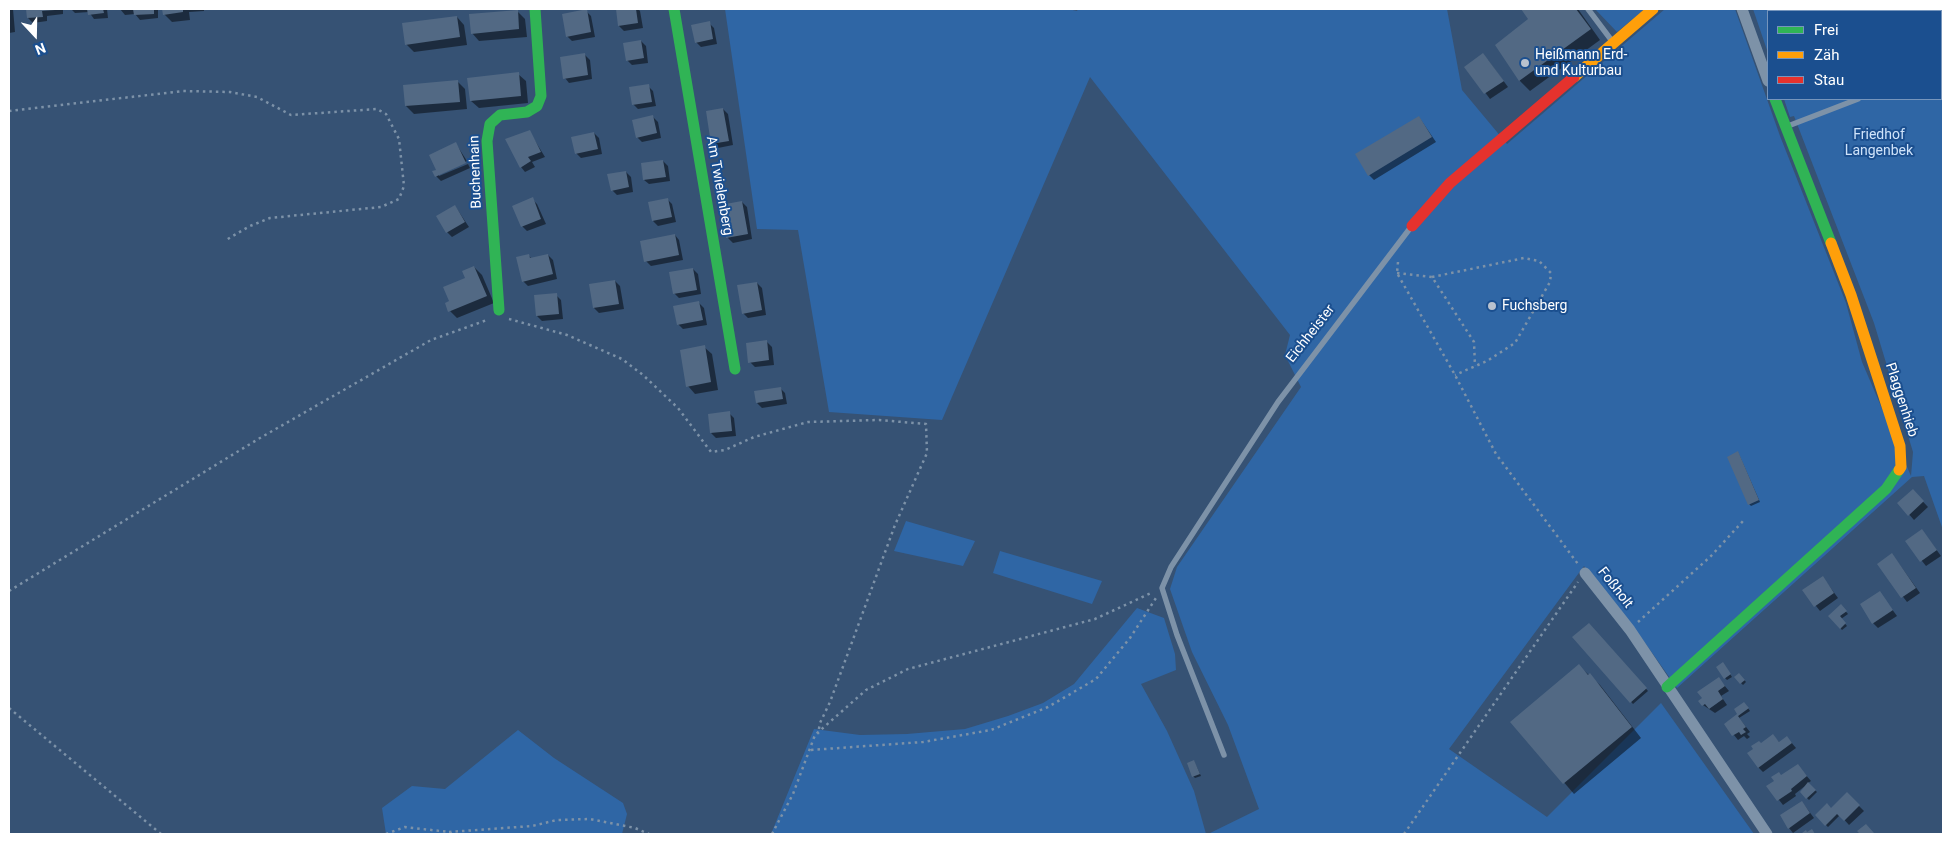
<!DOCTYPE html>
<meta charset="utf-8">
<style>
body{margin:0}
#map{position:relative;width:1952px;height:843px;overflow:hidden;background:#365274;font-family:Roboto,sans-serif}
canvas{display:block}
.frame{position:absolute;inset:0;border:10px solid #fff;pointer-events:none}
.legend{position:absolute;left:1767px;top:10px;width:175px;height:90px;box-sizing:border-box;background:#1b4f8f;border:1px solid #7695bc;margin:0;padding:6px 9px;list-style:none;font-size:15px;color:#fff}
.legend li{display:flex;align-items:center;gap:10px;height:25px}
.legend b{width:25px;border:1px solid #7695bc}
.north{position:absolute;left:10px;top:10px;width:50px;height:50px;-webkit-text-stroke:4px #1b4f8f;paint-order:stroke;rotate:159deg;font-size:14px;font-weight:700;line-height:20px;text-align:center;color:#fff}
.north::after{content:'';display:block;margin:auto;width:18px;height:22px;background:#fff;clip-path:polygon(50% 0,100% 100%,50% 72%,0 100%)}
</style>
<div id="map">
<canvas width="1952" height="843"></canvas>
<div class="frame"></div>
<ul class="legend">
<li><b style="height:6px;background:#30b455"></b>Frei</li>
<li><b style="height:6px;background:#ff9f0a"></b>Zäh</li>
<li><b style="height:6px;background:#e5322d"></b>Stau</li>
</ul>
<div class="north">N</div>
</div>
<script>
const context = document.querySelector('canvas').getContext('2d');
context.lineJoin = 'round';
function fill(path, color) { context.fillStyle = color; context.fill(path, 'evenodd'); }
const shape = rows => new Path2D(rows.map(r => 'M' + r).join(''));
function strokePath(path, color, width, dash) { context.strokeStyle = color; context.lineWidth = width; context.lineCap = dash ? 'butt' : 'round'; context.setLineDash(dash || []); context.stroke(path); }
function drawText(font, color, halo, rows, align = 'center') {
  context.font = font + ' Roboto,sans-serif'; context.lineWidth = 4; context.setLineDash([]); context.textBaseline = 'middle'; context.strokeStyle = halo; context.fillStyle = color; for (const [text, x, y, turn = 0] of rows) {
    context.save(); context.translate(x, y); context.rotate((+turn || 0) * Math.PI / 180); context.textAlign = isNaN(turn) ? turn : align; if (halo) context.strokeText(text, 0, 0); context.fillText(text, 0, 0); context.restore();
  }
}
fill(shape([
 [725,9,1068,9,1077,11,1078,9,1447,9,1462,90,1507,144,1665,9,1735,9,1780,136,1846,303,1862,362,1911,476,1913,452,1874,323,1794,116,1790,117,1784,99,1941,99,1941,11,1768,11,1768,53,1753,9,1943,9,1943,530,1924,476,1912,477,1677,688,1638,633,1584,566,1449,749,1547,817,1661,703,1754,834,1208,834,1259,809,1228,725,1192,652,1170,589,1177,567,1301,387,1285,355,1290,335,1090,77,942,420,829,412,798,230,757,229],
 [1595,9,1645,9,1617,32],
 [906,521,975,541,963,566,894,551],
 [1000,551,1102,581,1092,604,993,573],
 [1137,608,1164,618,1175,654,1176,670,1141,684,1167,731,1194,791,1206,834,771,834,814,729,860,735,907,734,965,729,1008,716,1043,703,1074,684],
 [518,730,554,758,623,803,627,814,622,834,386,834,382,808,412,786,445,789]
]), '#2f66a5');
fill(shape([
 [9,9,13,9,15,32,9,33],
 [27,9,63,9,63,14,47,16,47,21,33,23,28,18],
 [71,9,107,9,108,18,94,19,89,12,75,13],
 [120,9,158,9,158,18,140,20,135,14,125,15],
 [164,9,204,9,204,11,189,12,190,20,172,22,164,14],
 [617,9,638,9,640,11,643,28,624,31,619,26],
 [1523,9,1578,9,1600,40,1530,91,1520,81,1497,45,1530,19],
 [517,11,525,19,527,37,479,41,472,33],
 [586,11,591,16,595,37,572,41,567,36],
 [457,17,464,25,467,45,414,52,406,44],
 [709,23,714,28,717,44,701,47,696,42],
 [641,41,646,46,648,63,632,65,627,60],
 [585,55,590,60,592,79,569,83,565,78],
 [1488,60,1508,87,1490,99,1466,67],
 [518,74,526,81,528,103,479,108,471,101],
 [457,81,465,89,467,109,414,114,406,106,405,86],
 [648,86,653,91,656,106,638,109,633,104],
 [723,109,728,114,733,145,718,148,713,143],
 [653,117,658,122,661,138,642,142,637,137],
 [1419,117,1436,142,1374,180,1369,175],
 [529,131,545,157,532,162,535,167,525,172,521,167],
 [594,133,599,138,602,154,581,158,576,153],
 [456,144,467,161,439,173,439,176,468,164,470,168,441,181,436,176,437,170],
 [663,161,668,166,670,181,649,184,644,180],
 [626,172,631,177,633,192,617,195,612,190],
 [532,199,537,204,546,224,527,231,522,226],
 [667,199,672,204,676,222,658,226,653,221],
 [742,202,747,207,752,239,733,243,728,238],
 [455,206,469,227,452,237,447,232],
 [675,235,679,240,683,260,651,266,646,261],
 [528,255,532,259,548,255,553,260,557,279,528,286,523,281],
 [474,267,482,275,494,303,457,318,450,311,451,302],
 [693,269,698,274,701,294,679,298,674,293],
 [615,281,620,286,624,309,599,313,594,308,590,285],
 [757,283,762,288,766,315,748,318,743,313],
 [556,295,561,300,563,319,542,321,537,316],
 [699,303,704,308,707,325,683,329,678,324],
 [767,342,772,347,774,365,755,367,750,362],
 [704,347,712,354,718,390,695,394,688,386],
 [780,388,785,393,787,404,762,408,757,403],
 [729,413,734,418,736,436,716,438,711,433],
 [1738,452,1760,502,1751,506,1749,504],
 [1913,491,1928,507,1914,520,1899,503],
 [1922,530,1941,556,1926,566,1906,541],
 [1892,554,1920,593,1907,602,1878,564],
 [1827,583,1838,598,1820,611,1804,591],
 [1880,593,1897,616,1878,628,1873,623],
 [1841,606,1848,614,1841,619,1847,626,1842,630,1830,616],
 [1589,624,1648,691,1633,704,1574,638],
 [1579,666,1600,685,1641,738,1574,794,1512,722],
 [1725,666,1732,677,1727,680,1725,678],
 [1739,674,1746,682,1743,685,1735,677],
 [1719,679,1729,691,1721,696,1727,705,1715,713,1703,705],
 [1746,705,1750,711,1739,718,1750,732,1747,734,1750,737,1747,739,1744,736,1738,740,1725,724,1739,715],
 [1773,736,1780,743,1791,742,1796,748,1763,772,1758,767],
 [1194,761,1201,776,1195,778,1193,776],
 [1798,766,1811,781,1808,783,1817,792,1809,800,1801,792,1805,786,1795,794,1796,796,1783,805,1768,786],
 [1847,794,1864,811,1849,825,1840,815,1828,827,1816,815,1831,809],
 [1802,802,1814,818,1793,833,1789,828]
]), '#0007');
fill(shape([
 [26,9,55,9,55,10,42,11,43,17,27,18],
 [87,9,103,9,104,13,88,15],
 [133,9,154,9,154,14,134,15],
 [162,9,183,9,183,12,163,15],
 [587,9,591,32,566,37,562,14],
 [616,9,636,9,638,23,618,26],
 [1521,9,1576,9,1591,29,1519,81,1495,45,1528,19],
 [518,10,519,29,471,34,469,14],
 [457,16,460,37,405,45,402,23],
 [710,21,713,39,695,43,691,25],
 [641,40,644,58,626,61,623,43],
 [585,53,588,75,563,79,560,57],
 [1483,53,1504,81,1484,94,1464,67],
 [519,72,521,96,470,101,467,78],
 [458,80,460,102,405,106,403,85],
 [649,84,652,102,632,105,629,87],
 [723,108,729,141,711,144,706,111],
 [653,115,657,133,636,138,632,120],
 [1419,116,1432,137,1368,176,1355,154],
 [530,130,541,152,528,157,531,161,520,168,505,139],
 [594,132,598,149,575,154,571,137],
 [456,142,466,163,435,177,432,171,436,170,429,155],
 [663,160,666,177,643,180,641,163],
 [626,171,629,187,611,191,607,174],
 [533,197,541,219,521,227,512,206],
 [668,198,672,217,652,221,648,202],
 [742,201,748,234,726,238,720,205],
 [455,205,465,222,446,233,436,216],
 [675,234,679,255,644,262,640,241],
 [529,254,530,258,548,254,553,274,522,282,516,257],
 [474,266,487,296,448,312,445,303,449,301,443,287,465,278,462,271],
 [693,268,697,290,673,294,669,272],
 [615,280,619,304,593,308,589,284],
 [757,282,762,310,742,314,737,285],
 [557,293,559,314,536,316,534,295],
 [699,301,703,320,677,325,673,306],
 [767,340,769,360,748,363,746,343],
 [705,345,711,382,686,387,680,350],
 [781,387,783,399,756,403,754,391],
 [730,411,732,431,710,433,708,414],
 [1738,451,1759,500,1748,505,1727,457],
 [1913,489,1924,501,1908,516,1897,503],
 [1922,529,1937,550,1920,562,1905,541],
 [1892,553,1916,588,1901,598,1877,564],
 [1823,576,1834,593,1814,607,1802,590],
 [1880,591,1893,610,1872,624,1860,604],
 [1841,604,1847,611,1840,616,1846,623,1840,629,1828,616],
 [1589,623,1647,688,1630,703,1572,637],
 [1723,662,1731,674,1724,679,1716,667],
 [1579,664,1588,675,1590,673,1632,727,1563,784,1510,722],
 [1739,673,1745,680,1740,684,1734,677],
 [1719,677,1725,686,1718,691,1723,699,1709,709,1705,704,1702,706,1698,701,1702,698,1697,692],
 [1744,702,1749,708,1738,716,1746,727,1743,729,1746,732,1741,735,1739,732,1732,736,1724,724,1737,714,1734,709],
 [1773,734,1779,742,1787,736,1792,743,1758,768,1747,753,1753,749,1751,746,1759,741,1761,743],
 [1194,760,1200,774,1192,777,1187,763],
 [1798,764,1807,776,1791,789,1792,791,1777,801,1766,786,1774,781,1771,777,1779,772,1781,775],
 [1808,782,1816,790,1806,799,1800,792],
 [1847,792,1860,805,1844,821,1837,814,1825,826,1815,815,1827,803,1831,808],
 [1802,801,1810,813,1788,829,1780,815],
 [1866,824,1874,833,1860,834,1857,831],
 [1812,829,1815,834,1802,833,1806,830,1807,832]
]), '#526984');
strokePath(shape([
 [1831,9,1832,11],
 [1941,17,1943,16],
 [9,111,183,91,230,92,257,97,291,115,377,109,386,114,399,139,404,186,399,199,381,207,270,218,250,226,226,240],
 [1398,262,1397,273,1455,375,1496,454,1578,564],
 [1397,273,1432,277,1474,342,1475,366],
 [1432,277,1524,258,1539,261,1551,273,1550,282,1515,343,1487,361,1455,375],
 [509,319,567,335,622,359,643,375,678,408,711,452,725,450,754,437,808,422,879,420,926,424,927,453,895,525,830,702,820,723,818,734],
 [9,591,260,438,431,340,487,320],
 [1638,622,1711,556,1743,521],
 [9,708,161,834],
 [811,750,923,742,991,730,1048,707,1096,679,1130,638,1156,598],
 [449,832,532,826,557,820,590,819,635,828,649,834],
 [386,834,405,827,449,832,452,834],
 [772,834,793,794,815,735,866,690,908,669,1095,619,1153,592],
 [1404,834,1578,582]
]), '#7d92a8', 2.5, [2.5, 4]);
strokePath(shape([
 [1588,9,1612,41],
 [1941,67,1943,66],
 [1788,126,1858,99],
 [1224,755,1177,635,1162,588,1171,567,1278,402,1411,227]
]), '#7d92a8', 5.5);
strokePath(shape([
 [1742,9,1768,81],
 [1585,573,1630,630,1767,834]
]), '#7d92a8', 11);
strokePath(shape([
 [674,9,735,369],
 [1775,99,1831,243],
 [499,310,487,141,490,124,500,115,527,112,537,106,541,96,535,9],
 [1667,687,1886,489,1899,470]
]), '#30b455', 11);
strokePath(shape([
 [1574,77,1653,9],
 [1831,243,1851,295,1900,446,1901,467,1899,470]
]), '#ff9f0a', 11);
strokePath(shape([
 [1412,226,1450,183,1574,77]
]), '#e5322d', 11);
for (const [x, y, r, color] of [
 [1525,63,5,"#b9c2ce"],
 [1492,306,5,"#b9c2ce"]
]) { const dot = new Path2D(); dot.arc(x, y, r, 0, 2 * Math.PI); context.fillStyle = color; context.fill(dot); strokePath(dot, '#1b4f8f', 2); }
drawText('14px', '#fff', '#1b4f8f', [
 ["Heißmann Erd-",1535,55],
 ["und Kulturbau",1535,71],
 ["Fuchsberg",1502,306]
], 'left');
drawText('14px', '#cfe3fa', '#1b4f8f', [
 ["Friedhof",1879,135],
 ["Langenbek",1879,151]
]);
drawText('14px', '#fff', '#1b4f8f', [
 ["Buchenhain",476,172,-92],
 ["Am Twielenberg",719,186,80],
 ["Eichheister",1311,334,-52],
 ["Plaggenhieb",1901,400,72],
 ["Foßholt",1615,588,52]
]);
</script>
